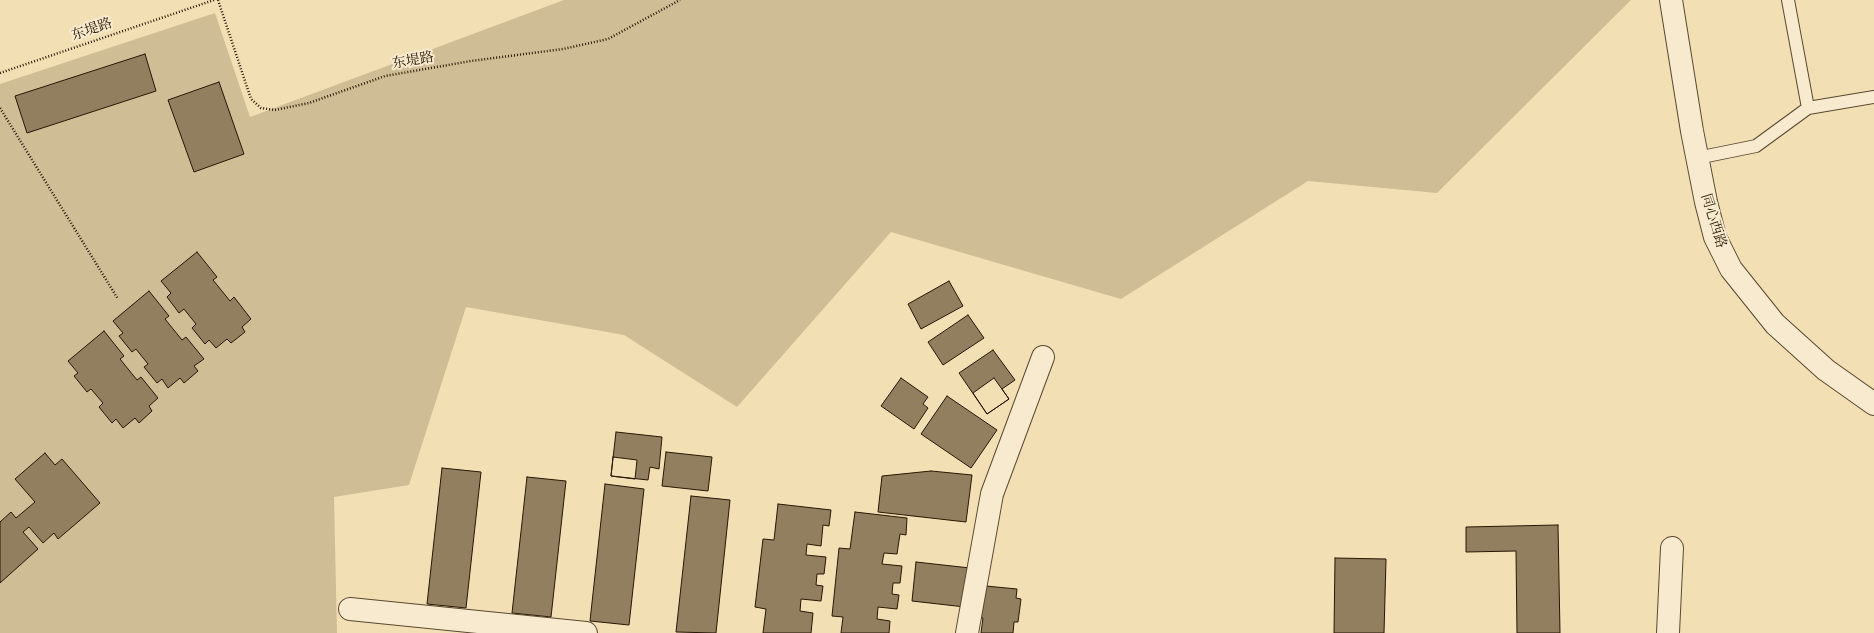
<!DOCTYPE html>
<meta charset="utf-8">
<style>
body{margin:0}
canvas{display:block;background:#f2dfb4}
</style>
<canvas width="1874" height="633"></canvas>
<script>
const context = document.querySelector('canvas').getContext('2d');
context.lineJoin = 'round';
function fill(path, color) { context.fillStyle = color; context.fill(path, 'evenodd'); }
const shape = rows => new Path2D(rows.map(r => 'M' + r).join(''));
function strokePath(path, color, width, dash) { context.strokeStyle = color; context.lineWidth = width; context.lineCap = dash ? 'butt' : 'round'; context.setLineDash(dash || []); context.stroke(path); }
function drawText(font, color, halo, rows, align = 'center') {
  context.font = font + ' "IM FELL Great Primer","Noto Serif SC",serif'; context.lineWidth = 4; context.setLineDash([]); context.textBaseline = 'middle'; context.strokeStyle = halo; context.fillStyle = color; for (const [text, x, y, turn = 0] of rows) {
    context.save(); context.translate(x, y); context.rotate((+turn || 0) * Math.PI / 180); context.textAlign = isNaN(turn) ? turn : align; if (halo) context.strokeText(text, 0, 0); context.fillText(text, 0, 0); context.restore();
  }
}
fill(shape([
 [564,0,1631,0,1437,193,1308,181,1121,299,891,232,737,407,624,335,466,307,409,485,334,497,337,633,0,633,0,84,215,13,250,117]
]), '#cfbd96');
const building = shape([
 [145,54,156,91,27,133,15,96,145,54],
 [219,82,244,154,194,172,168,100,219,82],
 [197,252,217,277,213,280,230,301,234,297,251,319,242,327,245,332,231,343,227,339,216,348,209,340,205,344,192,328,196,324,184,309,179,313,167,297,171,293,161,281,197,252],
 [949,281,963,306,921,329,908,304,949,281],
 [149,291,169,316,165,319,182,340,186,337,204,359,194,366,198,371,184,383,180,378,168,388,162,379,157,383,144,367,148,364,136,349,132,352,119,336,123,333,113,321,149,291],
 [968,315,984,338,943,365,928,342,968,315],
 [104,331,124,356,120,359,137,380,141,377,158,398,149,406,152,411,139,423,135,418,123,428,116,419,112,423,99,407,103,403,91,389,87,392,74,376,78,373,68,361,104,331],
 [993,350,1015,380,1002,389,1009,399,987,414,959,373,993,350],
 [901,378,928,397,923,404,928,408,914,429,881,406,901,378],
 [994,378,1009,399,987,414,973,393,994,378],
 [947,396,997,430,971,468,921,434,947,396],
 [616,432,662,437,659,469,650,467,648,480,611,476,616,432],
 [666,452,712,457,708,491,662,486,666,452],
 [45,453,55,465,62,459,100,503,58,539,54,533,43,543,29,527,23,532,38,549,0,583,0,522,11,512,16,518,35,502,15,479,45,453],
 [613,457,637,460,635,479,611,476,613,457],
 [442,468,481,472,466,608,427,604,442,468],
 [931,471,972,475,966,522,878,512,882,476,931,471],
 [527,477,566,481,551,617,512,613,527,477],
 [605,484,644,489,629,625,590,621,605,484],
 [691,496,730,500,716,633,676,632,691,496],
 [778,504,831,510,829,526,823,525,821,546,807,544,806,555,826,557,824,574,817,574,816,585,823,586,821,601,801,599,800,611,813,613,811,633,763,633,766,609,755,607,763,539,774,540,778,504],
 [855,512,907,518,906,535,900,534,897,554,884,553,882,564,902,566,900,583,893,583,892,594,899,595,897,609,878,607,877,619,890,621,889,633,841,633,843,617,832,616,839,548,850,549,855,512],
 [1558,525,1560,633,1517,633,1516,551,1466,552,1466,527,1558,525],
 [1335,558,1386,559,1384,633,1334,633,1335,558],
 [916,562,970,568,965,607,912,601,916,562],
 [986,586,1017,589,1016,598,1021,599,1018,622,1014,622,1013,633,981,633,983,618,975,617,977,595,985,596,986,586]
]);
fill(building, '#917f60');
strokePath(building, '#271604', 1);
const lane = shape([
 [1788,0,1808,108],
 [1697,158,1756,146,1808,108,1874,97]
]);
const street = shape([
 [1671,0,1692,131,1706,202,1715,237,1731,269,1775,324,1826,370,1874,404],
 [350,609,586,633],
 [967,633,992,494,1043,357],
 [1668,633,1672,548]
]);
strokePath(lane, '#5a4830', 14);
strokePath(street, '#5a4830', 24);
strokePath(shape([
 [218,0,251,99,261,108,275,110,309,103,385,76,471,61,563,49,608,39,680,0],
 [0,73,214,0],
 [0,108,118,299]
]), '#271604', 2.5, [1, 2]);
strokePath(lane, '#f7eace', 12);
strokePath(street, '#f7eace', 22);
drawText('14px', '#271604', '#f7eace', [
 ["东堤路",92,30,-19],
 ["东堤路",413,61,-10],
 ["同心西路",1713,221,73]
]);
</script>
